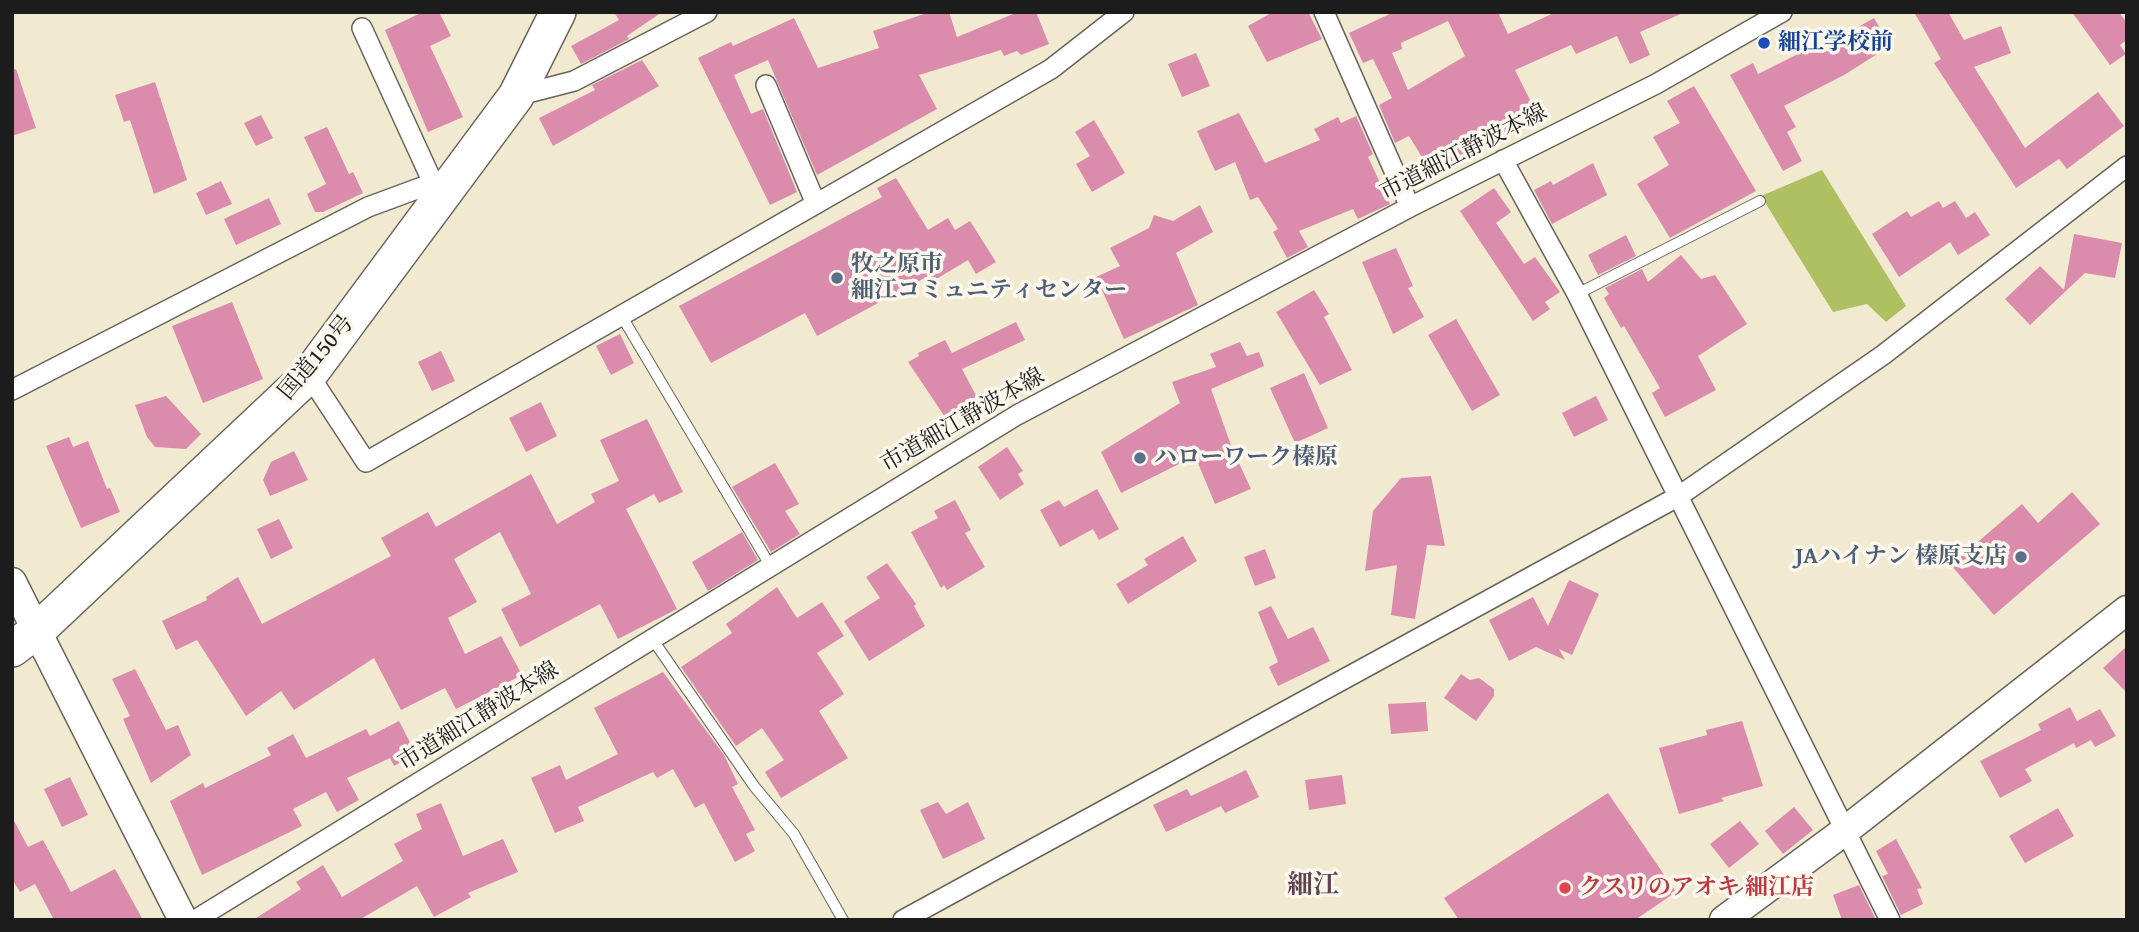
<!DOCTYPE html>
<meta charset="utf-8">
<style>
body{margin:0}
#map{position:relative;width:2139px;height:932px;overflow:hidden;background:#f1ead1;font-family:"Gentium Book Plus",serif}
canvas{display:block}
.frame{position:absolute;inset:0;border:14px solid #1c1c1c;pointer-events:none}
</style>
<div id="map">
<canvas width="2139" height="932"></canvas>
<div class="frame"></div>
</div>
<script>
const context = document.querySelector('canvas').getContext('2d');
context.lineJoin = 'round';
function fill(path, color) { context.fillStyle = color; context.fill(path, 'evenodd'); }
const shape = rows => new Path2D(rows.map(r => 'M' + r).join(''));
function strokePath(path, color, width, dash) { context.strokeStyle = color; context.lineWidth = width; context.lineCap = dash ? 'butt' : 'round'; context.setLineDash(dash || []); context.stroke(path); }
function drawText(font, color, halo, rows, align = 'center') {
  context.font = font + ' "Gentium Book Plus","Noto Serif JP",serif'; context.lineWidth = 7; context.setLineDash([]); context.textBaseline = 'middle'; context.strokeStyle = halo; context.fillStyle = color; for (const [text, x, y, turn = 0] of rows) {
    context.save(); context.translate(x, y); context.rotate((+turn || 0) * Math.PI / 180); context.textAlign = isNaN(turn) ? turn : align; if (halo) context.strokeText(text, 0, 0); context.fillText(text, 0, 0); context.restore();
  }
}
fill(shape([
 [1822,170,1906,306,1886,322,1867,304,1833,312,1761,196]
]), '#afc063');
fill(shape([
 [423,12,439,12,451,36,430,46,463,117,428,132,385,30],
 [614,12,662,12,627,36,629,39,581,64,571,46,619,20],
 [930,12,949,12,957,37,1018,12,1036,12,1049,44,1021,55,1017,51,1004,56,1001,50,919,75,937,109,817,175,768,60,734,75,751,114,763,109,797,192,770,205,698,58,731,42,733,46,794,18,818,68,879,48,873,31],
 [1273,12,1308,12,1322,39,1267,62,1248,26],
 [1394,12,1498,12,1508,34,1556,12,1685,12,1640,32,1650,55,1630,64,1617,36,1576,54,1571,45,1515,70,1541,122,1509,136,1508,133,1434,177,1409,136,1395,143,1379,105,1392,98,1373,59,1363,63,1349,33],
 [1448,21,1465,56,1408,90,1392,53,1402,49,1401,43],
 [1914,12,1948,12,1964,40,2001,26,2011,53,1974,67,2025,148,2098,92,2124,126,2067,169,2059,159,2016,188,1934,63,1941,59],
 [2072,12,2119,12,2127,23,2127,40,2120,45,2126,54,2110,65],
 [1874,18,1890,46,1844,75,1784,106,1796,127,1787,132,1802,161,1783,171,1730,75,1753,63,1758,74,1826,40,1828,44],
 [1196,53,1210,86,1182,97,1168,64],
 [642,60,659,86,553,146,539,118,595,90,592,85],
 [16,69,36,128,12,136,12,70],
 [155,82,187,180,154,194,130,120,124,122,115,95],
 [1694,86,1756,191,1670,238,1637,184,1669,165,1653,137,1680,123,1667,101],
 [1239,113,1265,163,1320,140,1314,129,1338,117,1341,123,1356,116,1373,154,1368,157,1390,204,1358,219,1353,209,1299,231,1308,247,1287,258,1273,232,1278,229,1258,197,1250,200,1235,162,1215,171,1197,131],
 [261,115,273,138,256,146,244,123],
 [1094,120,1125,173,1092,192,1076,164,1090,156,1075,132],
 [327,127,349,174,353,172,363,193,323,212,315,212,307,194,326,184,304,137],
 [1593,163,1607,195,1552,224,1534,190,1551,181,1553,185],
 [896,178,928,230,948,218,955,230,970,221,996,262,976,274,968,260,933,281,930,275,817,336,805,313,711,363,679,306,882,197,877,188],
 [221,181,232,204,206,215,196,193],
 [1494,188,1511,212,1496,223,1524,264,1535,257,1560,292,1545,302,1550,309,1533,321,1460,211],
 [269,198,281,224,236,245,224,219],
 [1939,201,1943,208,1955,201,1966,218,1975,212,1990,235,1958,255,1950,242,1899,277,1872,234,1907,211,1911,217],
 [1200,205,1213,232,1176,253,1198,305,1124,339,1096,277,1120,266,1110,248,1149,228,1154,215,1173,221],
 [2074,234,2122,243,2115,278,2085,273,2030,325,2005,299,2040,266,2064,290],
 [1626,235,1636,256,1598,275,1588,255],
 [1396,248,1413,286,1408,288,1424,317,1393,334,1362,262],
 [1681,255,1701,279,1715,275,1747,324,1698,356,1716,390,1665,417,1652,393,1660,388,1624,326,1621,328,1604,298,1609,294,1605,288,1642,269,1648,282],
 [1314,290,1329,314,1324,317,1352,370,1320,385,1276,312],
 [232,302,263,379,203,403,172,326],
 [1456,319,1500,395,1472,411,1428,335],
 [1016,322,1025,340,962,369,980,403,947,420,908,362,919,356,918,353,945,340,952,353],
 [620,334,634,363,611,375,596,346],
 [1240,342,1247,356,1259,352,1264,366,1211,389,1232,448,1251,489,1215,504,1195,456,1121,493,1101,452,1180,403,1172,382,1216,367,1210,354],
 [441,351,455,381,432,391,418,362],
 [1304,373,1328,428,1295,443,1270,388],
 [166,396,201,434,186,449,155,447,147,437,135,405],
 [1596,396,1608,420,1574,437,1562,413],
 [541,402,557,436,526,452,509,418],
 [647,419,683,492,659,503,654,494,626,509,677,609,618,639,600,604,520,647,501,609,531,594,500,532,454,559,477,602,448,618,465,654,501,636,522,675,456,709,445,688,401,710,374,658,294,710,281,691,246,716,197,640,176,650,162,621,207,600,206,597,238,577,262,624,391,556,381,538,428,512,436,527,531,474,557,524,595,502,591,494,619,481,600,440],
 [69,437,73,447,88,441,107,489,110,488,120,512,81,528,46,446],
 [1007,447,1023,471,1018,474,1024,484,1000,500,978,467],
 [294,451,308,480,270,496,263,480,271,462],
 [775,463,799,504,785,511,800,534,771,552,732,487],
 [1431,476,1445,546,1427,545,1415,619,1391,615,1397,565,1365,571,1373,511,1401,478],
 [1097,489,1119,529,1099,540,1093,529,1060,547,1040,510,1059,500,1064,507],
 [2072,492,2100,524,1994,615,1951,565,2022,504,2038,523],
 [955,500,971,530,965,533,985,567,947,590,944,585,941,588,911,532,938,518,934,511],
 [279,519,293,548,271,559,257,529],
 [742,532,758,560,708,591,692,562],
 [1183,536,1197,561,1128,604,1116,584,1148,565,1144,559],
 [1265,549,1276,578,1255,586,1244,557],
 [887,563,916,604,914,606,925,626,869,661,844,621,880,598,866,577],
 [1569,580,1599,594,1572,655,1559,649,1565,660,1536,647,1509,661,1489,620,1533,597,1548,626],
 [777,587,797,618,822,602,844,636,817,653,844,694,819,711,848,758,781,798,765,772,784,760,762,728,736,746,681,667,732,633,726,624],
 [1271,606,1288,639,1313,627,1330,661,1278,686,1269,667,1278,662,1258,612],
 [2127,646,2127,693,2103,668],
 [135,669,166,730,178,725,191,755,151,783,123,719,130,716,112,679],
 [663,672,724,755,738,784,732,787,755,830,746,834,755,851,735,862,704,803,695,808,673,769,657,778,653,772,578,807,584,821,555,833,531,778,560,765,566,780,618,754,594,708],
 [1461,674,1470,680,1479,678,1494,689,1494,696,1476,721,1444,698],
 [1426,702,1428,731,1391,734,1388,704],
 [2070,707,2077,721,2100,709,2116,736,2095,747,2091,740,2076,748,2074,743,2025,769,2032,781,2000,798,1980,761,2041,730,2038,724],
 [399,721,416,754,394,766,390,758,347,778,359,800,337,812,326,792,293,809,302,826,202,875,170,801,203,783,205,788,271,755,267,748,293,734,306,758,366,729,370,736],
 [1742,721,1763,786,1721,798,1724,801,1679,814,1659,748,1707,735,1706,730],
 [1246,770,1259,797,1225,813,1221,806,1166,832,1153,805,1187,789,1191,796],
 [1342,775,1346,804,1309,810,1305,780],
 [70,777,88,815,62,827,44,789],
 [1608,793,1676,892,1635,920,1459,920,1444,898],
 [938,802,946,814,968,802,985,839,943,859,920,810],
 [441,803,463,856,503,839,518,872,468,893,471,897,434,917,417,886,359,920,253,920,301,889,296,882,323,865,342,897,403,861,394,844,422,829,416,814],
 [1794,807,1813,830,1783,854,1765,831],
 [2058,808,2074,836,2025,863,2009,836],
 [12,817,28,847,43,840,71,892,115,869,143,920,54,920,35,884,20,892,12,879],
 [1740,821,1759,844,1729,868,1710,844],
 [1896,839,1922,888,1917,889,1923,904,1901,915,1882,876,1888,874,1876,851],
 [1859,885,1876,920,1842,920,1833,895]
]), '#db8cac');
const lane = shape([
 [1577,294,1760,201],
 [621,315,771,567],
 [653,640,754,786,794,834,843,920]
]);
const street = shape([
 [1324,12,1410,207],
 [362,28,433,183],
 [766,85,816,204],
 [516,96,574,81,707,12],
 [1503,160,1577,294,1890,920],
 [309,375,366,462,1051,69,1124,12],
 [12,390,368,207,452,176],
 [195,920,1017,415,1410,207,1656,84,1782,12],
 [903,920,1679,496,1883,355,2127,166]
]);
const secondary = shape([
 [12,582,183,920],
 [1724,920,1846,830,2127,610]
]);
const highway = shape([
 [12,649,38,630,309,375,516,96,558,12]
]);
strokePath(lane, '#67645b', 12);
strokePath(street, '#67645b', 22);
strokePath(secondary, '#67645b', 31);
strokePath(highway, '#67645b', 38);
strokePath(lane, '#fff', 10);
strokePath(street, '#fff', 19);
strokePath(secondary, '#fff', 28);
strokePath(highway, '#fff', 35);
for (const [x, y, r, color] of [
 [1764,43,7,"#1a4fb4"],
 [837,278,7,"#5c6f8a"],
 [1140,458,7,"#5c6f8a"],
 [2021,557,7,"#5c6f8a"],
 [1565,888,7,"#e0444e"]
]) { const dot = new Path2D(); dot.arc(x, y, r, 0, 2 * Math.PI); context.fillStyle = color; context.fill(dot); strokePath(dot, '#fbf7ec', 2.5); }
drawText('bold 23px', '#164399', '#fbf7ec', [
 ["細江学校前",1778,43]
], 'left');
drawText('23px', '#1c1c1c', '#fbf7ec', [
 ["市道細江静波本線",1464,153,-27],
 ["国道150号",317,358,-50],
 ["市道細江静波本線",963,421,-30],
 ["市道細江静波本線",479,717,-32]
]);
drawText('bold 23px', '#4e5e75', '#fbf7ec', [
 ["牧之原市",851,265],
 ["細江コミュニティセンター",851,291],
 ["ハローワーク榛原",1154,458],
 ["JAハイナン 榛原支店",2007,557,"right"]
], 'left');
drawText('bold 23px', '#be3a42', '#fbf7ec', [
 ["クスリのアオキ 細江店",1579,888]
], 'left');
drawText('bold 26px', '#5f434e', '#fbf7ec', [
 ["細江",1313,886]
]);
</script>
